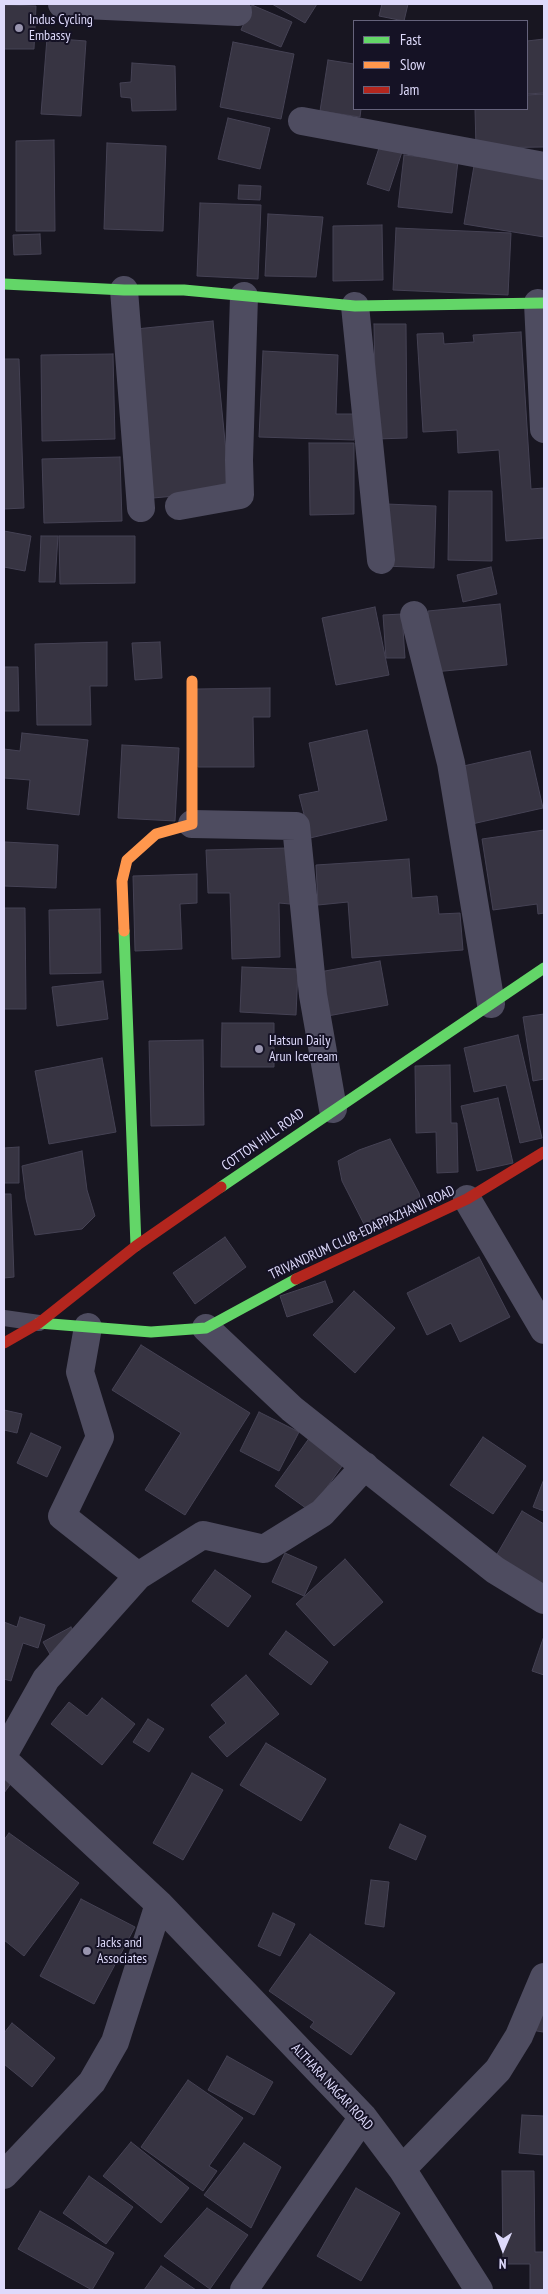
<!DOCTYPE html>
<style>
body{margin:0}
#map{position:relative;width:548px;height:2294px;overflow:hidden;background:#181621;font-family:"PT Sans Narrow",sans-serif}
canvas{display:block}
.frame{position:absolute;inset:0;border:5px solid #dedafb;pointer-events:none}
.legend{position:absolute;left:353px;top:20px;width:175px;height:90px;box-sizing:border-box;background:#151225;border:1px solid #65627b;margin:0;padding:6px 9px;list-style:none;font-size:15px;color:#dedafb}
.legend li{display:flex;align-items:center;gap:10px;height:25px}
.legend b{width:25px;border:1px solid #65627b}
.north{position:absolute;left:478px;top:2224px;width:50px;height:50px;-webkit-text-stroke:4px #151225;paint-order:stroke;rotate:181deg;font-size:14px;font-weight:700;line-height:20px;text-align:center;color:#dedafb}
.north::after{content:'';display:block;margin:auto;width:18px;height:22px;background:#dedafb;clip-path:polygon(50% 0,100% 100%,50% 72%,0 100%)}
</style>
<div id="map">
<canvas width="548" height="2294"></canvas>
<div class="frame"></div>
<ul class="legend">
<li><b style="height:6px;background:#63d668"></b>Fast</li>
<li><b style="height:6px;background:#ff974d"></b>Slow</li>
<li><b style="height:6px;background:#b3261e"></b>Jam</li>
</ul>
<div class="north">N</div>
</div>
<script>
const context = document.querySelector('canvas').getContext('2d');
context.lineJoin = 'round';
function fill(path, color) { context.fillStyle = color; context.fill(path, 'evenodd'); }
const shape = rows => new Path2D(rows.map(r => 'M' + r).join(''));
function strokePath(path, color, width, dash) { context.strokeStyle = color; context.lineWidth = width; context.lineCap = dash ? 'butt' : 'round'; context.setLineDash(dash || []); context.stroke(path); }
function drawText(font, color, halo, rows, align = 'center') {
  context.font = font + ' "PT Sans Narrow",sans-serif'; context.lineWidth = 4; context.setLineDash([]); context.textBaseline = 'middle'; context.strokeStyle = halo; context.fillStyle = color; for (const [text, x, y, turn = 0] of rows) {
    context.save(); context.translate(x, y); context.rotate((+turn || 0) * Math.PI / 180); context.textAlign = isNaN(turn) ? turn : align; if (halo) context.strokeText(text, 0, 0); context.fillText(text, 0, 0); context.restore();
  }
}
const building = shape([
 [272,4,317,4,305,23,272,4],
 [382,4,408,4,404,21,379,16,382,4],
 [4,5,36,6,34,49,4,49,4,5],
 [252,5,292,22,281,47,241,30,252,5],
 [47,38,86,41,81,116,41,114,47,38],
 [544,39,544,93,527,94,527,41,544,39],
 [233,42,294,54,281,119,220,107,233,42],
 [328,60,354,64,354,109,361,109,360,117,320,111,328,60],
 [132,63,175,66,176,110,132,111,131,98,121,97,120,83,131,82,132,63],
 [544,94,544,147,476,148,475,109,527,109,527,95,544,94],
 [228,118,270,128,260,169,218,159,228,118],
 [54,140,55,231,16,231,16,141,54,140],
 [107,143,166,146,163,231,104,229,107,143],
 [380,145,402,152,389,191,367,184,380,145],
 [404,155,458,161,452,213,398,207,404,155],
 [475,160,544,171,544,237,464,224,475,160],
 [239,185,261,186,260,200,238,199,239,185],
 [200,203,261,205,258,279,197,276,200,203],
 [268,214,323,217,316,277,265,276,268,214],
 [382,225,383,280,333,281,333,226,382,225],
 [396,228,511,233,508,295,393,290,396,228],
 [40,234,41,254,14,255,13,235,40,234],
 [213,321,230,491,153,498,136,329,213,321],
 [374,324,406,324,407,438,376,439,374,324],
 [521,332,531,489,544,488,544,538,506,541,499,450,458,453,457,430,423,432,417,334,443,333,444,344,474,342,473,335,521,332],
 [263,351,338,355,336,414,355,414,354,440,259,437,263,351],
 [113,354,115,439,42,441,41,355,113,354],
 [4,359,19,359,24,508,4,509,4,359],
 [309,443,354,443,354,514,310,515,309,443],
 [120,457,122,521,44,523,42,459,120,457],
 [449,491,492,491,492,561,448,560,449,491],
 [386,504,436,506,434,568,384,566,386,504],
 [4,531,31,536,25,571,4,567,4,531],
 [41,536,58,536,55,582,39,582,41,536],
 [59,536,135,536,135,583,60,584,59,536],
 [491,567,497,594,463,602,457,575,491,567],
 [500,604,507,665,434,672,428,611,500,604],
 [375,607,389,675,336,685,322,618,375,607],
 [402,614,405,658,386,658,383,615,402,614],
 [107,642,107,686,90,686,91,725,37,725,35,644,107,642],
 [160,642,162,678,135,680,132,643,160,642],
 [4,667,18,667,19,711,4,711,4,667],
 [270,688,270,717,253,717,254,767,198,767,197,689,270,688],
 [367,730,387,820,310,838,299,795,319,791,309,743,367,730],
 [22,733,88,740,79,815,27,809,30,780,4,778,4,749,20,751,22,733],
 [122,745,179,748,175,821,118,818,122,745],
 [530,751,543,808,472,824,459,767,530,751],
 [544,830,544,913,538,914,537,904,493,910,482,839,544,830],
 [5,842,58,845,56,888,4,886,5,842],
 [288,848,290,904,279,903,280,957,232,959,230,893,208,893,206,850,288,848],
 [409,859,412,898,437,896,439,914,460,913,463,950,352,958,348,902,318,905,316,865,409,859],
 [197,874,197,903,180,904,182,949,135,951,133,876,197,874],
 [4,908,25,908,26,1009,4,1009,4,908],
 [100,909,101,973,50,974,49,910,100,909],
 [380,961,388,1005,322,1017,314,973,380,961],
 [242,967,298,969,296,1015,240,1012,242,967],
 [103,981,108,1019,57,1026,52,987,103,981],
 [544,1014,544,1079,533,1081,523,1017,544,1014],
 [222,1023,274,1023,274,1067,221,1067,222,1023],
 [518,1035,542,1138,520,1143,506,1085,474,1092,464,1048,518,1035],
 [203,1040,204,1125,151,1126,149,1041,203,1040],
 [102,1058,116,1132,49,1144,35,1071,102,1058],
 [450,1065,451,1123,457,1123,458,1172,437,1173,436,1132,416,1133,415,1066,450,1065],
 [498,1098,513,1163,477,1171,461,1106,498,1098],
 [390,1139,419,1193,422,1209,369,1234,342,1181,338,1161,359,1150,390,1139],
 [19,1147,19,1183,4,1183,4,1148,19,1147],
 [82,1151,87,1190,95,1216,82,1229,35,1235,26,1199,22,1166,82,1151],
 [4,1194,11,1194,14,1277,4,1278,4,1194],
 [225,1237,246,1267,195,1304,173,1273,225,1237],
 [479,1257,510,1317,460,1342,451,1323,427,1335,407,1293,479,1257],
 [325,1281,333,1302,287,1317,280,1296,325,1281],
 [354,1291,395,1328,355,1373,313,1335,354,1291],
 [141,1345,250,1413,185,1515,145,1490,181,1433,112,1390,141,1345],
 [4,1410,22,1414,17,1433,4,1430,4,1410],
 [259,1412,299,1432,279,1471,240,1451,259,1412],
 [31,1433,61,1447,47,1477,17,1463,31,1433],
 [310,1437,345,1462,310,1511,275,1486,310,1437],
 [483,1437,526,1466,493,1514,450,1485,483,1437],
 [544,1479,544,1511,533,1507,544,1479],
 [522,1511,544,1524,544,1590,493,1561,522,1511],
 [285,1553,317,1567,304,1596,272,1582,285,1553],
 [345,1559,383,1602,334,1646,296,1604,345,1559],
 [215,1570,251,1596,228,1627,192,1601,215,1570],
 [20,1617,45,1625,38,1648,23,1643,11,1681,4,1679,4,1622,17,1627,20,1617],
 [71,1627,79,1641,51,1656,43,1642,71,1627],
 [286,1631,328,1662,311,1685,269,1654,286,1631],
 [544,1636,544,1675,532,1671,544,1636],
 [246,1675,279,1714,227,1757,209,1737,226,1723,211,1705,246,1675],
 [102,1698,135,1724,102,1765,51,1724,69,1702,87,1716,102,1698],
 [148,1719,164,1729,149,1752,133,1742,148,1719],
 [266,1743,326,1779,301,1821,240,1785,266,1743],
 [192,1773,223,1790,183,1860,153,1843,192,1773],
 [4,1775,12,1782,4,1793,4,1775],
 [400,1824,426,1836,416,1860,389,1848,400,1824],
 [9,1833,79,1883,24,1956,4,1940,4,1840,9,1833],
 [371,1880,389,1882,384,1927,365,1924,371,1880],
 [81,1899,135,1927,94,2004,40,1976,81,1899],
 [273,1913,295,1924,280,1956,258,1946,273,1913],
 [310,1934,395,1993,351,2055,310,2027,314,2022,269,1991,310,1934],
 [544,2007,543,2032,531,2030,544,2007],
 [12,2023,55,2058,32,2087,4,2064,4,2033,12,2023],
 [227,2056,273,2082,254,2115,208,2090,227,2056],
 [188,2080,243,2118,209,2166,217,2171,203,2191,141,2147,188,2080],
 [522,2115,544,2116,544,2155,519,2153,522,2115],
 [131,2142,189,2188,161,2223,103,2176,131,2142],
 [244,2143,281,2167,251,2228,204,2195,244,2143],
 [502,2171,534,2171,535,2252,544,2252,544,2290,506,2290,530,2290,530,2264,503,2264,502,2171],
 [89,2176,133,2207,106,2244,63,2213,89,2176],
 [356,2188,400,2213,361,2281,317,2256,356,2188],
 [207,2208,248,2235,210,2289,164,2256,207,2208],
 [40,2211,114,2253,92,2290,18,2249,40,2211],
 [161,2266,196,2290,144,2290,161,2266]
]);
fill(building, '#373442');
strokePath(building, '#454254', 1);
strokePath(shape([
 [4,1318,39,1323]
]), '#4e4c60', 16);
strokePath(shape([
 [62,4,238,12],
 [302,121,544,166],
 [124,290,141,508],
 [538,303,544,429],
 [355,306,381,560],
 [179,506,240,495,239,460,244,296],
 [414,615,451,763,491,1004],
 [192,824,296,826,313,995,333,1109],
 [467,1199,544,1330],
 [88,1327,80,1372,100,1437,62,1516,138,1576],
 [206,1328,292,1409,495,1570,544,1600],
 [4,1754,46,1679,138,1576,203,1535,264,1549,322,1513,365,1466],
 [4,1760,159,1904,115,2042,92,2082,4,2175],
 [159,1904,363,2117,402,2169,479,2290],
 [402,2169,498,2070,519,2036,544,1977],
 [244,2290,363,2117]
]), '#4e4c60', 28);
strokePath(shape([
 [4,284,124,290,184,290,355,306,544,303],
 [124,931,136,1246],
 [221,1187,544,968],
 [39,1323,151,1332,206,1328,296,1279]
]), '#63d668', 11);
strokePath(shape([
 [124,931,122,881,127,860,156,834,192,824,192,681]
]), '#ff974d', 11);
strokePath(shape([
 [296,1279,467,1199,544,1152],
 [4,1343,39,1323,136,1246,221,1187]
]), '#b3261e', 11);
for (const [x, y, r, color] of [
 [19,28,5,"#9995af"],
 [259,1049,5,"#9995af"],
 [87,1951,5,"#9995af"]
]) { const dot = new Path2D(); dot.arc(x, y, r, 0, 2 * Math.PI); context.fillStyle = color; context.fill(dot); strokePath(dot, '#151225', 2); }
drawText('14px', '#dedafb', '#151225', [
 ["Indus Cycling",29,20],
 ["Embassy",29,36],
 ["Hatsun Daily",269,1041],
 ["Arun Icecream",269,1057],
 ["Jacks and",97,1943],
 ["Associates",97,1959]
], 'left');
drawText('14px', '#dedafb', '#151225', [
 ["COTTON HILL ROAD",263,1140,-35],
 ["TRIVANDRUM CLUB-EDAPPAZHANJI ROAD",362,1233,-25],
 ["ALTHARA NAGAR ROAD",332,2087,47]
]);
</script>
